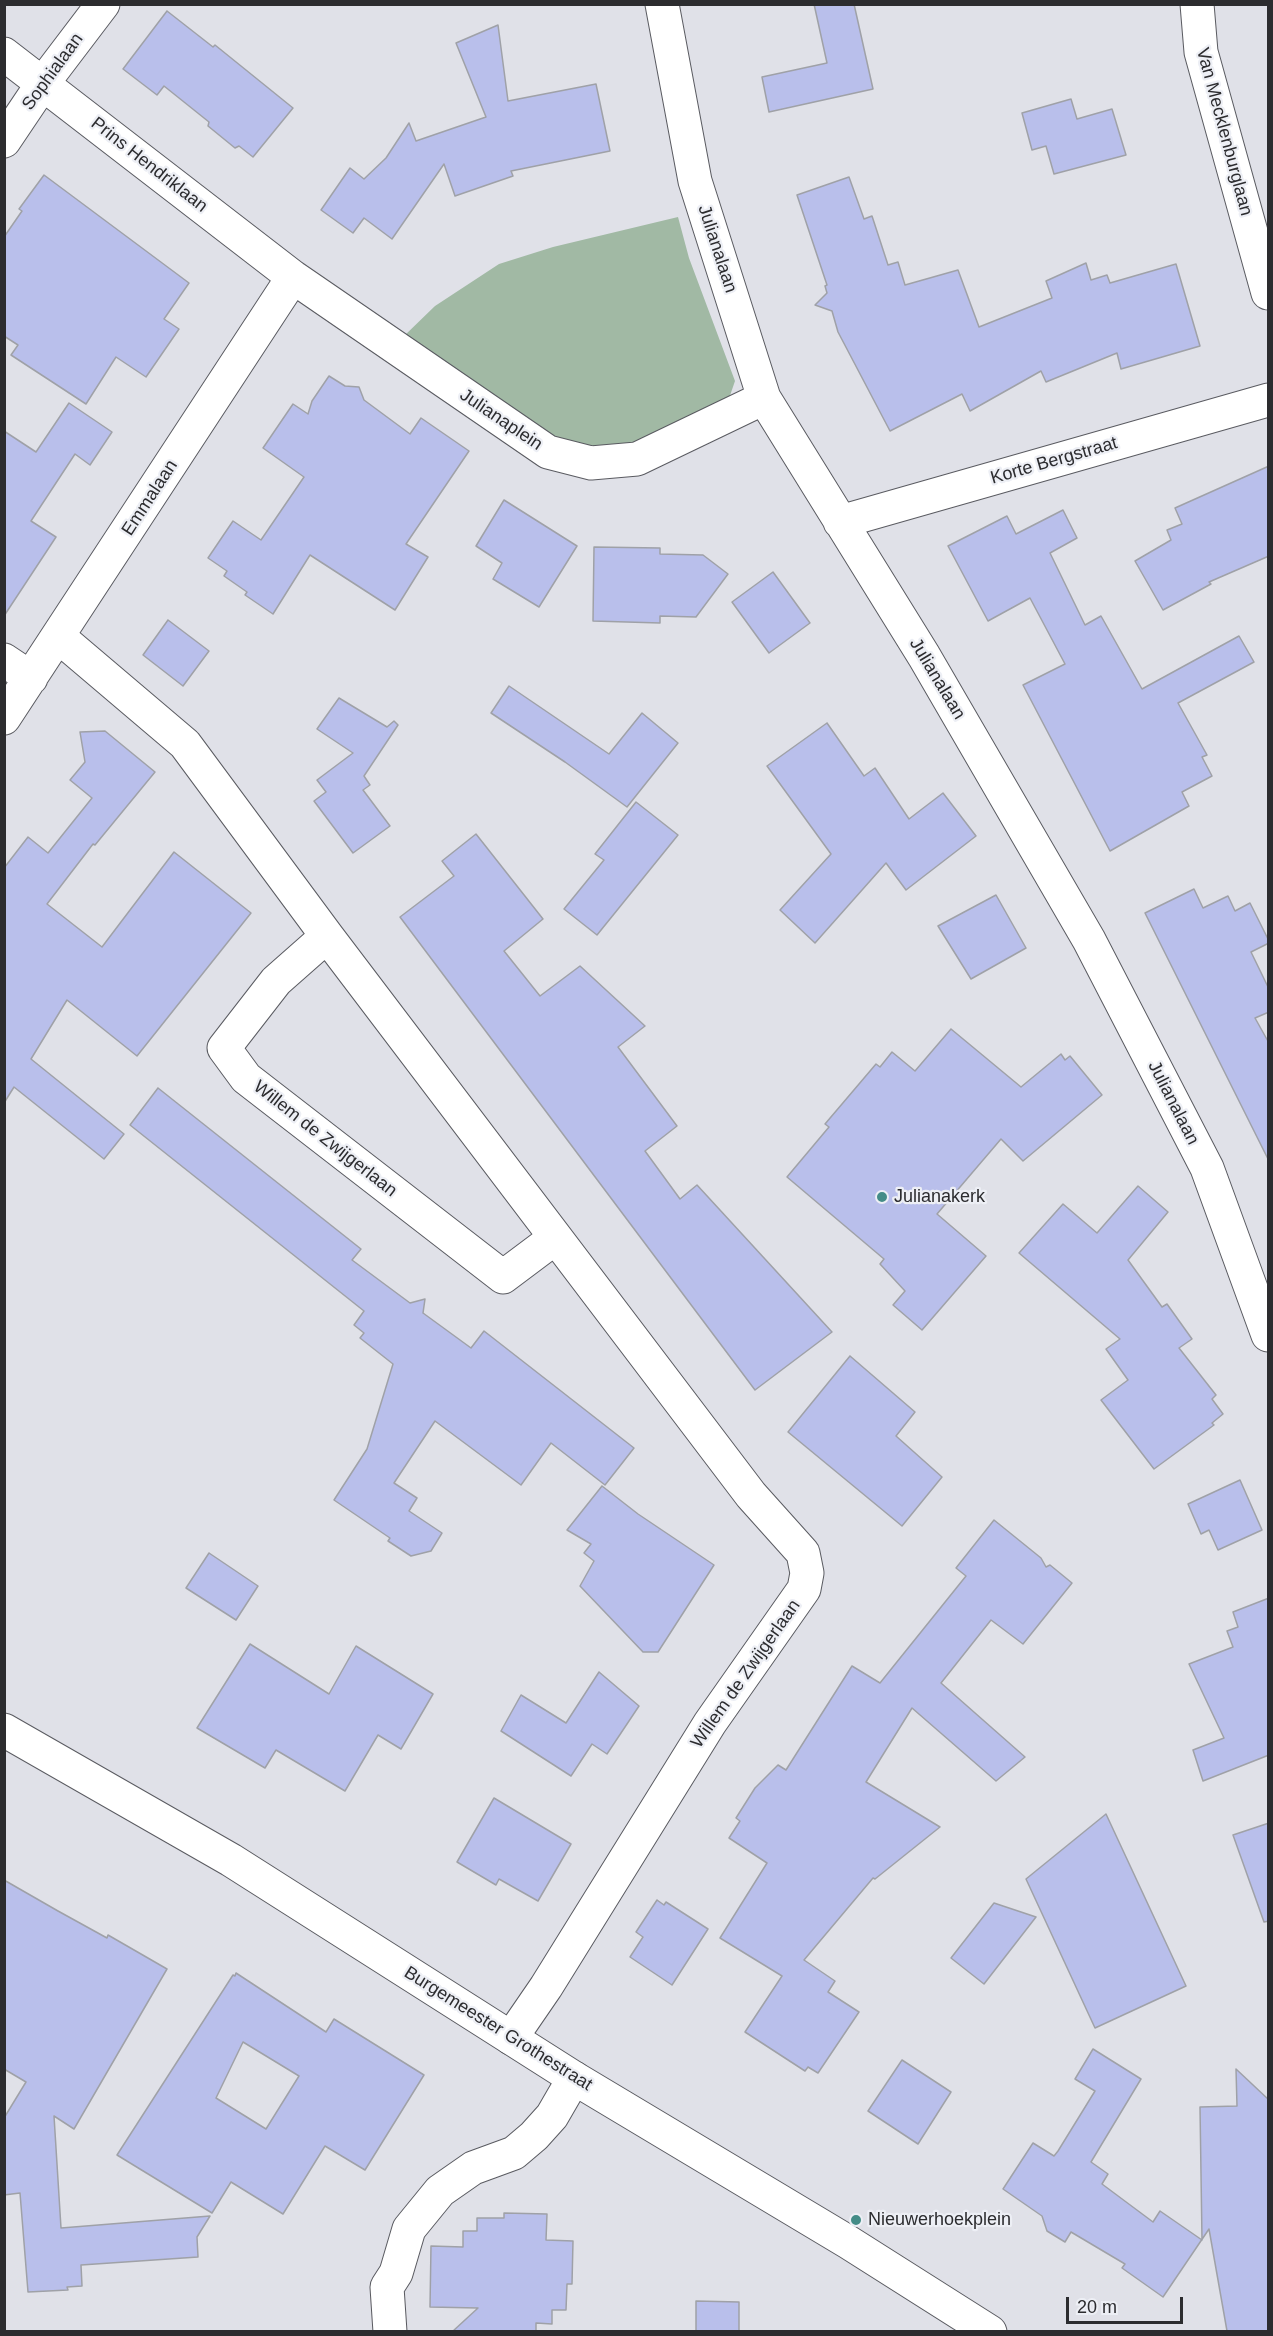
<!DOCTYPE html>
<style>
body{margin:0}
#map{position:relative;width:1273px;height:2336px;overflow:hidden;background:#e0e1e8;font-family:Helvetica,sans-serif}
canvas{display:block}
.frame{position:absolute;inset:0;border:6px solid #2c2c2f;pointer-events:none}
.scale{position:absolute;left:1066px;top:2297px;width:117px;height:27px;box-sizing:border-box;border:3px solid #2c2c2f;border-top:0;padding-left:8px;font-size:18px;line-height:21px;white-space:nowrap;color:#2c2c2f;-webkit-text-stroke:4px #edeff5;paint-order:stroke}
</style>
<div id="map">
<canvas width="1273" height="2336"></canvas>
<div class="frame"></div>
<div class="scale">20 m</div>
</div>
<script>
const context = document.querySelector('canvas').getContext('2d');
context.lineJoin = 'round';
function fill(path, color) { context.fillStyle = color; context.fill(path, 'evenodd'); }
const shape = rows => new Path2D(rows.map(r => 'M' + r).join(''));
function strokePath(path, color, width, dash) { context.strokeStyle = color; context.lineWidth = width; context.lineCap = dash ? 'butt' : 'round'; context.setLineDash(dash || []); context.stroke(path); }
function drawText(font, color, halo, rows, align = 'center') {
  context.font = font + ' Helvetica,sans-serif'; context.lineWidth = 4.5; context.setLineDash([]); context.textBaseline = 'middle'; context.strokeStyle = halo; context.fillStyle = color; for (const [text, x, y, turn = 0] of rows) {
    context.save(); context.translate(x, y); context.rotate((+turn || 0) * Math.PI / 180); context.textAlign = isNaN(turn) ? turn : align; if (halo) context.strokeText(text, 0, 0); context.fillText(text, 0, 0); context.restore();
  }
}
fill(shape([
 [678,217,689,258,735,381,724,413,640,454,556,441,403,337,435,306,499,264,553,247]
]), '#a1b9a4');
const building = shape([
 [814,4,854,4,873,89,769,112,762,77,827,63,814,4],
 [167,11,213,47,215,45,293,108,253,157,239,146,235,148,208,126,209,122,164,86,157,95,123,69,167,11],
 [498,25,508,101,596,84,610,151,511,171,513,176,455,196,444,164,392,239,364,218,353,233,321,210,350,168,364,179,386,158,409,123,416,141,486,117,456,43,498,25],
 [1071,99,1077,119,1112,109,1126,155,1054,174,1046,146,1032,150,1022,113,1071,99],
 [44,175,189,283,164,319,179,329,146,377,116,357,86,404,11,355,18,345,4,336,4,237,22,211,19,209,44,175],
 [849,177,864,219,872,216,888,265,898,262,905,285,958,270,979,327,1052,298,1046,281,1086,263,1091,280,1107,275,1110,283,1176,264,1200,346,1121,369,1117,353,1046,382,1041,371,970,411,962,394,890,431,838,332,832,311,815,305,827,293,825,286,827,285,797,195,849,177],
 [329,376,345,386,359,387,364,400,410,434,421,418,469,451,406,544,428,557,395,610,310,555,273,614,245,595,247,592,224,576,227,571,208,558,233,521,261,540,304,477,263,448,293,404,308,414,312,401,329,376],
 [69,403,112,432,90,465,75,454,31,521,56,537,4,616,4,431,36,452,69,403],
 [1269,466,1269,556,1209,582,1211,584,1163,610,1135,561,1171,540,1167,530,1182,524,1175,508,1269,466],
 [504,500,577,546,539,607,493,579,502,563,476,546,504,500],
 [1063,510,1077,538,1050,553,1085,625,1101,616,1142,689,1239,636,1254,662,1178,703,1207,755,1202,757,1212,776,1182,792,1189,806,1110,851,1023,685,1065,664,1030,598,988,621,948,546,1007,516,1016,534,1063,510],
 [594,547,660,548,660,554,703,555,728,574,696,617,660,616,660,623,593,621,594,547],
 [773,572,810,623,769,653,732,602,773,572],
 [168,620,209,651,183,686,143,655,168,620],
 [509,686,609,754,642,713,678,743,627,807,565,762,491,713,509,686],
 [339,698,387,727,394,721,398,725,364,776,370,785,363,790,390,826,353,853,314,801,326,792,317,780,353,753,317,729,339,698],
 [827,723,864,776,875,768,909,819,943,793,976,836,906,890,886,863,815,943,780,910,831,854,767,766,827,723],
 [105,731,155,772,95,845,93,844,47,904,102,947,174,852,251,913,137,1056,67,1000,31,1059,124,1134,104,1159,14,1087,4,1103,4,868,28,837,48,853,92,798,70,780,85,762,80,732,105,731],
 [636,802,678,835,597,935,564,909,604,860,595,854,636,802],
 [476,834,543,919,504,951,540,996,580,966,645,1026,618,1047,677,1126,645,1151,680,1199,697,1185,832,1332,755,1390,400,917,454,876,442,861,476,834],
 [1194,889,1203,908,1228,896,1235,911,1250,903,1269,941,1269,943,1251,952,1269,989,1269,1012,1255,1018,1269,1043,1269,1161,1145,913,1194,889],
 [996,895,1026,948,971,979,938,926,996,895],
 [951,1029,1021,1087,1061,1054,1065,1060,1070,1056,1102,1095,1023,1161,1001,1139,937,1214,986,1256,922,1330,893,1305,905,1291,880,1264,884,1259,787,1177,829,1127,825,1124,876,1064,880,1067,892,1052,915,1071,951,1029],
 [158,1088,361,1249,352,1260,410,1303,425,1299,423,1313,471,1348,484,1331,634,1448,605,1485,551,1443,521,1485,435,1421,394,1483,417,1498,409,1511,442,1533,431,1551,411,1556,388,1541,390,1538,334,1500,367,1449,393,1364,360,1338,364,1333,354,1325,364,1311,130,1125,158,1088],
 [1138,1186,1168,1212,1128,1260,1162,1307,1167,1304,1192,1339,1179,1348,1216,1395,1212,1399,1223,1414,1212,1423,1214,1425,1154,1469,1101,1400,1128,1380,1106,1349,1120,1339,1019,1253,1063,1204,1097,1233,1138,1186],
 [850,1356,915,1412,896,1436,942,1477,902,1526,788,1432,850,1356],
 [1240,1480,1262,1530,1218,1550,1209,1530,1201,1534,1188,1504,1240,1480],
 [602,1486,638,1514,714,1565,658,1652,643,1652,580,1586,594,1561,584,1553,591,1544,567,1530,602,1486],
 [994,1520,1041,1558,1046,1567,1050,1565,1072,1583,1023,1644,991,1620,941,1683,1025,1757,996,1781,912,1708,866,1782,940,1827,875,1879,873,1878,804,1960,835,1981,828,1992,859,2012,818,2073,808,2067,805,2071,745,2032,782,1976,720,1938,767,1863,729,1838,740,1821,736,1818,755,1788,778,1765,786,1770,852,1666,880,1683,966,1576,956,1568,994,1520],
 [209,1553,258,1586,236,1620,186,1588,209,1553],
 [1269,1598,1269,1755,1203,1781,1193,1750,1224,1738,1189,1664,1233,1647,1227,1631,1238,1627,1233,1612,1269,1598],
 [250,1644,329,1694,356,1646,433,1694,401,1749,378,1735,345,1791,276,1750,265,1768,197,1728,250,1644],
 [599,1672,639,1706,607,1754,592,1744,571,1776,501,1731,521,1695,566,1723,599,1672],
 [494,1798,571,1844,538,1901,499,1879,496,1885,457,1862,494,1798],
 [1106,1814,1186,1986,1095,2028,1026,1879,1106,1814],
 [1269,1823,1269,1921,1264,1922,1233,1835,1269,1823],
 [4,1880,58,1911,107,1938,108,1935,167,1969,74,2129,54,2116,61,2228,210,2216,197,2237,198,2257,81,2265,82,2286,67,2287,68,2290,28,2292,20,2193,4,2195,4,2118,26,2082,4,2069,4,1880],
 [657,1900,664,1905,666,1902,708,1929,672,1985,630,1957,643,1937,636,1932,657,1900],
 [994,1903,1036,1917,984,1984,951,1958,994,1903],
 [236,1973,326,2032,334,2019,424,2075,365,2170,325,2146,283,2214,231,2182,212,2213,117,2155,233,1975,235,1976,236,1973],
 [243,2042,299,2076,266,2129,216,2098,243,2042],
 [1093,2049,1141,2079,1091,2162,1108,2174,1102,2184,1153,2222,1160,2211,1202,2240,1200,2107,1237,2106,1236,2069,1269,2100,1269,2331,1227,2331,1209,2229,1163,2297,1122,2268,1125,2264,1071,2232,1065,2242,1047,2231,1042,2216,1003,2189,1033,2143,1054,2156,1058,2151,1095,2091,1075,2079,1093,2049],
 [902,2060,951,2092,918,2144,868,2111,902,2060],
 [504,2213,547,2214,546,2240,573,2241,572,2284,567,2284,566,2310,552,2310,552,2324,536,2323,536,2331,453,2331,478,2308,430,2307,431,2246,463,2247,463,2231,477,2231,477,2218,504,2218,504,2213],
 [696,2301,739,2302,739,2331,696,2331,696,2301]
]);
fill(building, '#b9bfeb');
strokePath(building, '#9fa1a7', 1.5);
const minor = shape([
 [662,4,695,181,764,398,924,656,1089,940,1207,1168,1268,1335],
 [1197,4,1201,52,1268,293],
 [4,54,293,277,548,452,591,463,637,459,764,398],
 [4,141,43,83,103,4],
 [840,522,1268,400],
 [59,637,185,744,327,936,751,1495,803,1553,807,1573,804,1589,710,1723,546,1987,511,2038],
 [4,660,31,678],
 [4,718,293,277],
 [327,936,276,981,224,1048,246,1078,503,1277,555,1238],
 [390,2332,387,2287,396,2273,409,2229,440,2191,473,2168,514,2153,534,2136,552,2116,574,2078]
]);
const secondary = shape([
 [4,1730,231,1860,574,2078,848,2242,990,2332]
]);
strokePath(minor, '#5a5b61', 35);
strokePath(secondary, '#5a5b61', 35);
strokePath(minor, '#fff', 33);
strokePath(secondary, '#fff', 33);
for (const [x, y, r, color] of [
 [882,1197,6,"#448c87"],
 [856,2220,6,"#448c87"]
]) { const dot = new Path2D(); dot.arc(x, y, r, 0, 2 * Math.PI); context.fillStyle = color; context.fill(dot); strokePath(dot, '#edeff5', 2); }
drawText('18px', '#2c2c2f', '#edeff5', [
 ["Sophialaan",53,72,-54],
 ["Van Mecklenburglaan",1224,132,75],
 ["Prins Hendriklaan",149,165,38],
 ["Julianalaan",717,249,72],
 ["Julianaplein",501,420,34],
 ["Korte Bergstraat",1054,461,-16],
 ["Emmalaan",150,498,-57],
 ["Julianalaan",937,679,59],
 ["Julianalaan",1173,1103,63],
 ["Willem de Zwijgerlaan",325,1139,38],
 ["Willem de Zwijgerlaan",746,1674,-55],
 ["Burgemeester Grothestraat",498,2029,32]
]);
drawText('18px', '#2c2c2f', '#edeff5', [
 ["Julianakerk",894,1197],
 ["Nieuwerhoekplein",868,2220]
], 'left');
</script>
